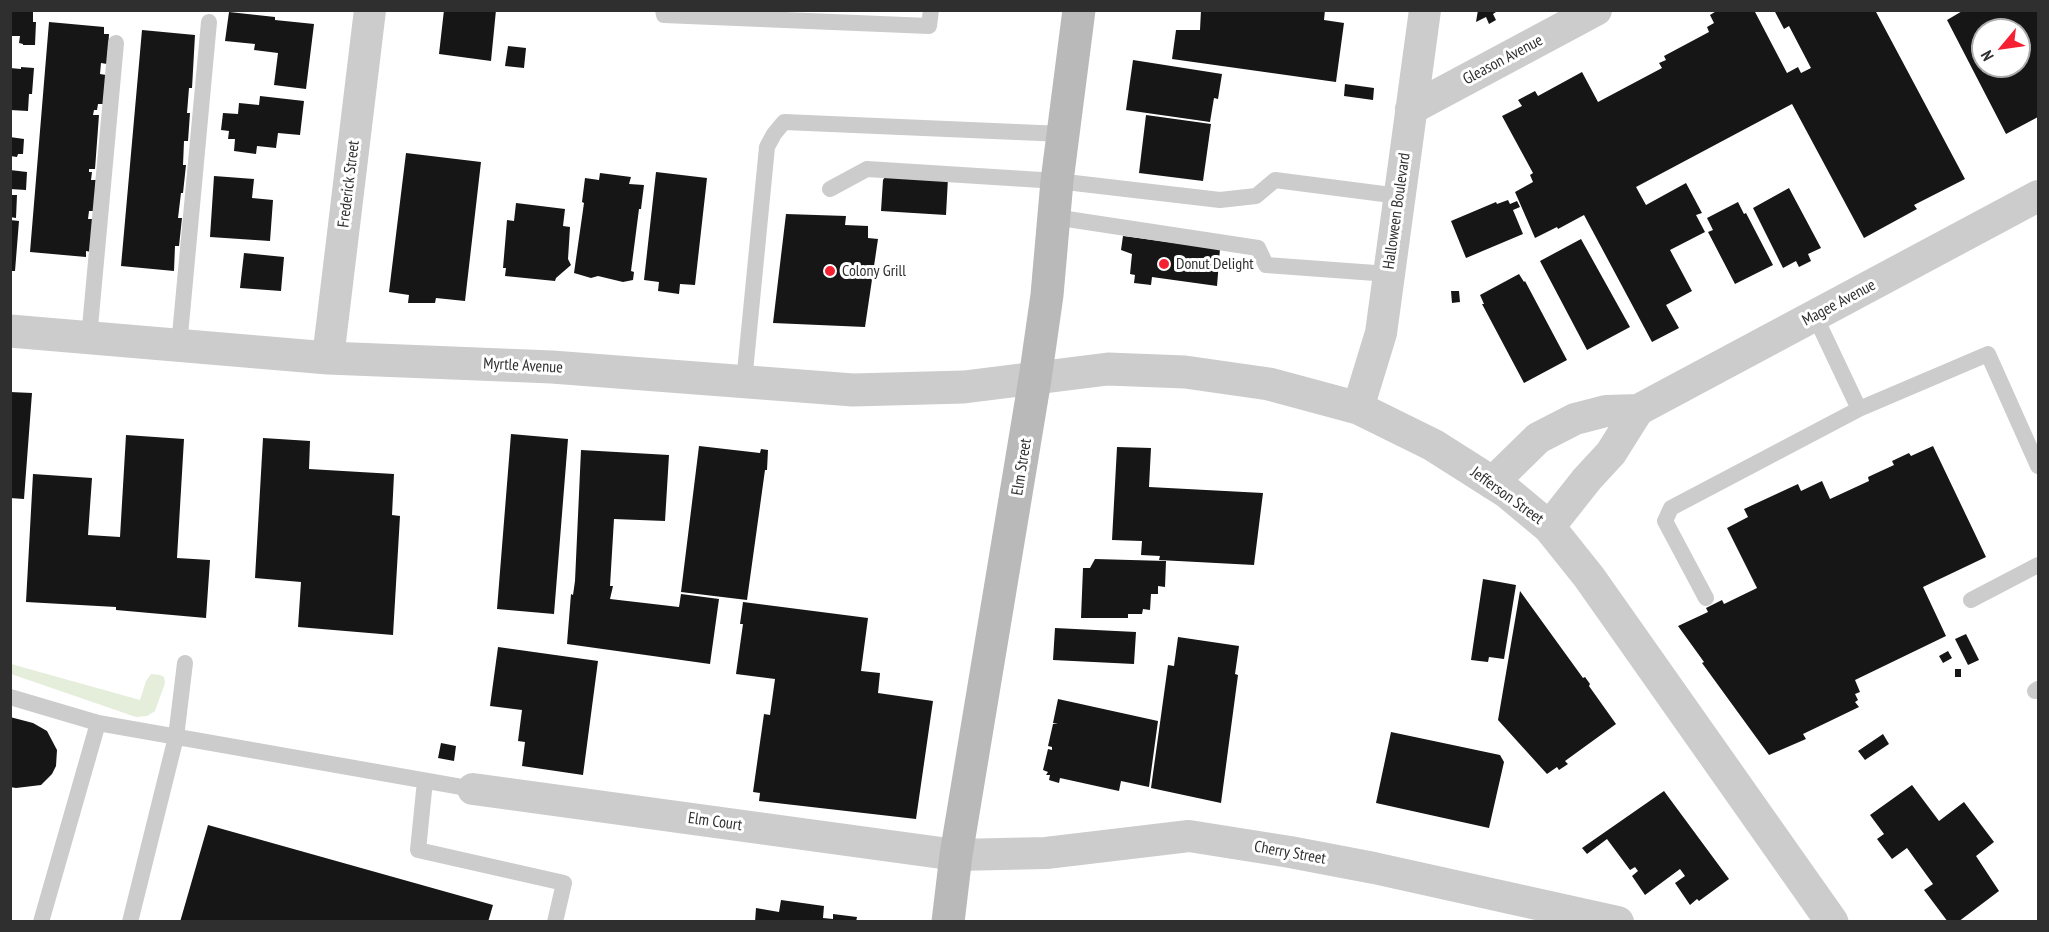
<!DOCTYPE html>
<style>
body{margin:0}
#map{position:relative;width:2049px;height:932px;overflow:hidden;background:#fff;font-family:"PT Sans Narrow",sans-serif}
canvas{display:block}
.frame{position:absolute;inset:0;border:12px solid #2f2f2f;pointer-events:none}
.north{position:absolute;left:1971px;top:18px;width:60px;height:60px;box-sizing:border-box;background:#fff;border:2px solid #acacac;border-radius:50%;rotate:241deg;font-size:16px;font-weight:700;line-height:24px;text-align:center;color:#2f2f2f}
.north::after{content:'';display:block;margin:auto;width:21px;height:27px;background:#f62033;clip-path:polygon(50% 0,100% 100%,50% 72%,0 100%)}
</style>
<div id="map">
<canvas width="2049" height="932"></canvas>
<div class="frame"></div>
<div class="north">N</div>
</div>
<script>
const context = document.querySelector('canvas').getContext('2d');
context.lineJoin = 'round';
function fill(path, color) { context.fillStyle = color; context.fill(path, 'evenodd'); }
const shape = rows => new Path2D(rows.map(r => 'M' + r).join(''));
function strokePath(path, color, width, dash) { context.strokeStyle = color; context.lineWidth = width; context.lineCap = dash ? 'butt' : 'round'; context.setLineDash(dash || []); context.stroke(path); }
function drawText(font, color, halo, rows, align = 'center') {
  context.font = font + ' "PT Sans Narrow",sans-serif'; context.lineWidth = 6; context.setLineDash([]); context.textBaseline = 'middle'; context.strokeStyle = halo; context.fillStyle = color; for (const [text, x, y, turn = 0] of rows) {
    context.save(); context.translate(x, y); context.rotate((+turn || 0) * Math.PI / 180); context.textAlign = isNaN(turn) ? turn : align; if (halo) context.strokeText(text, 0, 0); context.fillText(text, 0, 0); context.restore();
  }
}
fill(shape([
 [11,664,140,700,146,681,151,674,160,675,164,677,165,683,155,711,147,716,136,717,11,674]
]), '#e5eddb');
fill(shape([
 [10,10,33,10,33,22,36,22,35,45,23,45,23,44,19,43,20,36,10,36],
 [444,10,496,10,491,61,439,54],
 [1201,10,1325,10,1324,20,1344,23,1336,82,1172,59,1176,30,1200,30],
 [1478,10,1499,10,1493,14,1496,20,1489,24,1486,17,1476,22],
 [1718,10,1754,10,1787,73,1798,67,1801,73,1811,68,1789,26,1784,29,1774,10,1875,10,1965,179,1914,205,1917,209,1864,238,1792,104,1636,187,1646,205,1686,183,1702,213,1696,215,1705,232,1670,250,1692,291,1666,305,1679,328,1652,342,1584,215,1558,229,1557,227,1535,238,1515,192,1533,182,1530,175,1533,173,1502,116,1522,106,1518,100,1535,91,1538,96,1582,72,1598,102,1662,68,1659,63,1666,60,1664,56,1709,32,1707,27,1714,23,1710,15],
 [1964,10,2038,10,2038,117,2006,134,1947,20],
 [1983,30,2019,30,2019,66,1983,66],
 [229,12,275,17,275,20,314,24,306,89,274,85,278,53,254,50,255,44,225,41],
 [49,22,104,27,104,34,109,34,107,64,101,63,100,74,106,75,103,104,98,104,97,110,94,110,93,115,99,115,95,169,89,169,89,172,92,172,91,180,96,180,94,211,89,211,88,219,93,219,91,252,86,251,86,257,30,252],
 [142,30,195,35,192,88,189,88,187,113,190,113,188,141,184,141,183,165,186,165,183,193,181,193,178,218,182,218,179,246,175,246,174,271,121,266],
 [508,46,526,48,524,68,505,66],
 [1133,60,1222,74,1218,99,1214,98,1210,122,1126,110],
 [21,67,34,68,32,94,29,94,28,111,10,110,10,68,21,69],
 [1345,84,1374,88,1373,100,1344,96],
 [260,96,304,101,300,135,278,133,276,148,257,146,256,154,234,151,235,139,228,139,229,131,221,130,223,113,238,114,239,103,259,105],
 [1146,115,1211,124,1203,181,1139,173],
 [10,137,24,139,23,154,18,154,17,157,10,156],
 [406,153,481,162,465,301,436,298,435,303,408,303,409,295,389,292],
 [10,170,27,172,26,190,10,189],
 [656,172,707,178,695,285,680,284,679,294,658,291,659,282,644,280],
 [600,173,631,177,629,184,644,185,641,209,639,209,631,271,634,272,633,280,623,282,598,276,591,278,574,273,584,203,582,202,585,178,599,180],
 [887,174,948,178,946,215,881,211,883,180],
 [214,176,254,179,252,198,273,200,270,241,210,237],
 [1789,188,1821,248,1808,254,1811,261,1799,267,1796,261,1783,268,1753,208],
 [10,195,17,195,16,218,10,217],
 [1508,200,1510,204,1517,201,1520,207,1513,210,1523,234,1466,258,1451,221,1496,202,1497,204],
 [1738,202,1744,214,1746,213,1773,265,1735,284,1708,232,1713,230,1707,218],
 [516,203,565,209,563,226,570,227,568,259,571,265,556,278,555,281,505,276,506,268,503,268,507,220,514,221],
 [786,214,846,216,845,225,868,226,868,238,878,239,865,327,773,323],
 [10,220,19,221,15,271,10,271],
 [1123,236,1220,249,1217,286,1152,277,1151,285,1134,283,1135,275,1130,274,1132,254,1121,250],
 [1581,239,1630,327,1587,350,1540,261],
 [244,253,284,257,281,291,240,288],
 [1519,274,1524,282,1525,281,1567,360,1524,383,1482,304,1484,304,1480,295],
 [1451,291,1459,291,1460,302,1452,303],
 [10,392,32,393,24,499,10,498],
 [511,434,568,439,554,614,497,609],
 [126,435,184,439,177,558,210,560,206,618,116,610,116,607,26,602,33,474,92,478,88,535,120,537],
 [263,438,310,441,309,469,394,474,392,515,400,516,393,635,298,627,301,582,255,578],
 [699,446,760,453,761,449,768,450,767,470,765,470,747,600,681,592],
 [1933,446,1986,557,1923,587,1946,636,1855,680,1860,692,1855,694,1858,700,1855,702,1859,707,1803,734,1806,739,1769,755,1702,663,1704,662,1678,626,1708,612,1706,608,1722,600,1724,604,1757,588,1727,528,1748,517,1744,509,1798,484,1801,491,1822,481,1830,499,1869,481,1868,477,1894,465,1892,461,1909,453,1911,456],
 [1117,447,1151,448,1149,487,1263,493,1254,565,1159,560,1160,556,1141,555,1142,541,1112,540],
 [581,450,669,455,665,521,614,519,610,586,613,586,610,599,679,607,681,594,719,599,710,664,567,644,571,594,573,595,575,581],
 [1095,559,1166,561,1165,587,1158,586,1158,594,1151,594,1150,610,1143,609,1142,614,1128,614,1128,618,1081,618,1083,568,1090,568],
 [1483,579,1516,585,1504,659,1489,657,1488,662,1471,660],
 [1520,591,1583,678,1585,677,1590,684,1589,686,1616,724,1565,761,1568,764,1559,770,1557,767,1547,774,1498,720],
 [743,602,868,618,861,671,880,673,878,693,933,701,916,819,759,801,760,793,753,792,764,714,770,715,775,679,736,674,743,624,740,624],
 [1055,628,1136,632,1134,664,1053,660],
 [1966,634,1979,660,1968,665,1955,639],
 [1178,637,1239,646,1235,674,1238,675,1221,803,1151,788,1168,665,1174,666],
 [498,647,598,661,583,775,522,766,525,742,518,741,522,710,490,706],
 [1948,651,1952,658,1943,663,1939,656],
 [1955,669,1961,669,1961,677,1955,677],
 [1058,699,1158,721,1149,787,1121,781,1119,791,1060,778,1059,783,1049,780,1050,775,1046,775,1048,772,1043,770,1048,749,1052,750,1052,747,1048,746,1053,724,1058,724,1053,723],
 [10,717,33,723,47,731,57,750,56,766,52,774,41,785,16,788,10,787],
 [1391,732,1500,755,1504,762,1489,828,1376,803],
 [1883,734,1889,744,1865,760,1858,751],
 [441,743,456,746,454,761,438,758],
 [1912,785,1939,821,1964,802,1994,842,1976,856,1999,891,1958,922,1948,922,1924,890,1933,884,1907,848,1892,859,1877,839,1884,834,1870,815],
 [1664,791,1729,879,1699,901,1697,899,1690,905,1675,883,1685,876,1680,869,1645,895,1632,876,1638,871,1635,867,1630,870,1607,839,1587,854,1582,848],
 [208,825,493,905,488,922,180,922],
 [781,900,824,906,823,918,833,919,833,914,857,917,856,922,755,922,756,908,779,912]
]), '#161616');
strokePath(shape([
 [663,10,664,15,929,26,931,10],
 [830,189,867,169,1057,181,1220,200,1256,196,1275,180,1399,196],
 [1054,217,1258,248,1266,265,1389,274],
 [1815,316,1859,409,1988,354,2038,466],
 [89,338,116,43],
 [179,346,209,22],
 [744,382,767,147,774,134,784,122,1063,134],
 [1706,598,1665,521,1671,508,1859,409],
 [1971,600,2038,565],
 [2035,691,2038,689],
 [10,697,98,723,473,789],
 [425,781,418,850,564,883,555,922],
 [41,922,98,723],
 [130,922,176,737,185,663]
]), '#ccc', 16);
strokePath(shape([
 [1411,109,1596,10],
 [328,358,370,10],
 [1358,408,1381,333,1425,10],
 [1492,483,1538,438,1575,419,1606,411,1638,410,2038,196],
 [1549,527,1587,479,1611,453,1638,410],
 [473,789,956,855,1046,853,1189,836,1290,852,1374,868,1618,922]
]), '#ccc', 32);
strokePath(shape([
 [10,331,328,358,552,367,853,390,964,387,1108,369,1185,372,1269,384,1358,408,1433,445,1507,492,1549,527,1589,577,1832,922]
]), '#ccc', 33);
strokePath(shape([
 [948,922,956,855,1035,379,1047,295,1057,181,1079,10]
]), '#b9b9b9', 33);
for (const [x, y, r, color] of [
 [1164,264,6,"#f62033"],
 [830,271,6,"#f62033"]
]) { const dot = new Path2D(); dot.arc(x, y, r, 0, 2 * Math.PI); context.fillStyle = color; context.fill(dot); strokePath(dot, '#fff', 2); }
drawText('16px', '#2f2f2f', '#fff', [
 ["Gleason Avenue",1503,60,-28],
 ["Frederick Street",349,184,-83],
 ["Halloween Boulevard",1397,211,-82],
 ["Magee Avenue",1839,303,-28],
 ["Myrtle Avenue",523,366,3],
 ["Elm Street",1022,467,-81],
 ["Jefferson Street",1507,496,36],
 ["Elm Court",715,822,8],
 ["Cherry Street",1290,853,10]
]);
drawText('16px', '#2f2f2f', '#fff', [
 ["Donut Delight",1176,264],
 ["Colony Grill",842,271]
], 'left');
</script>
